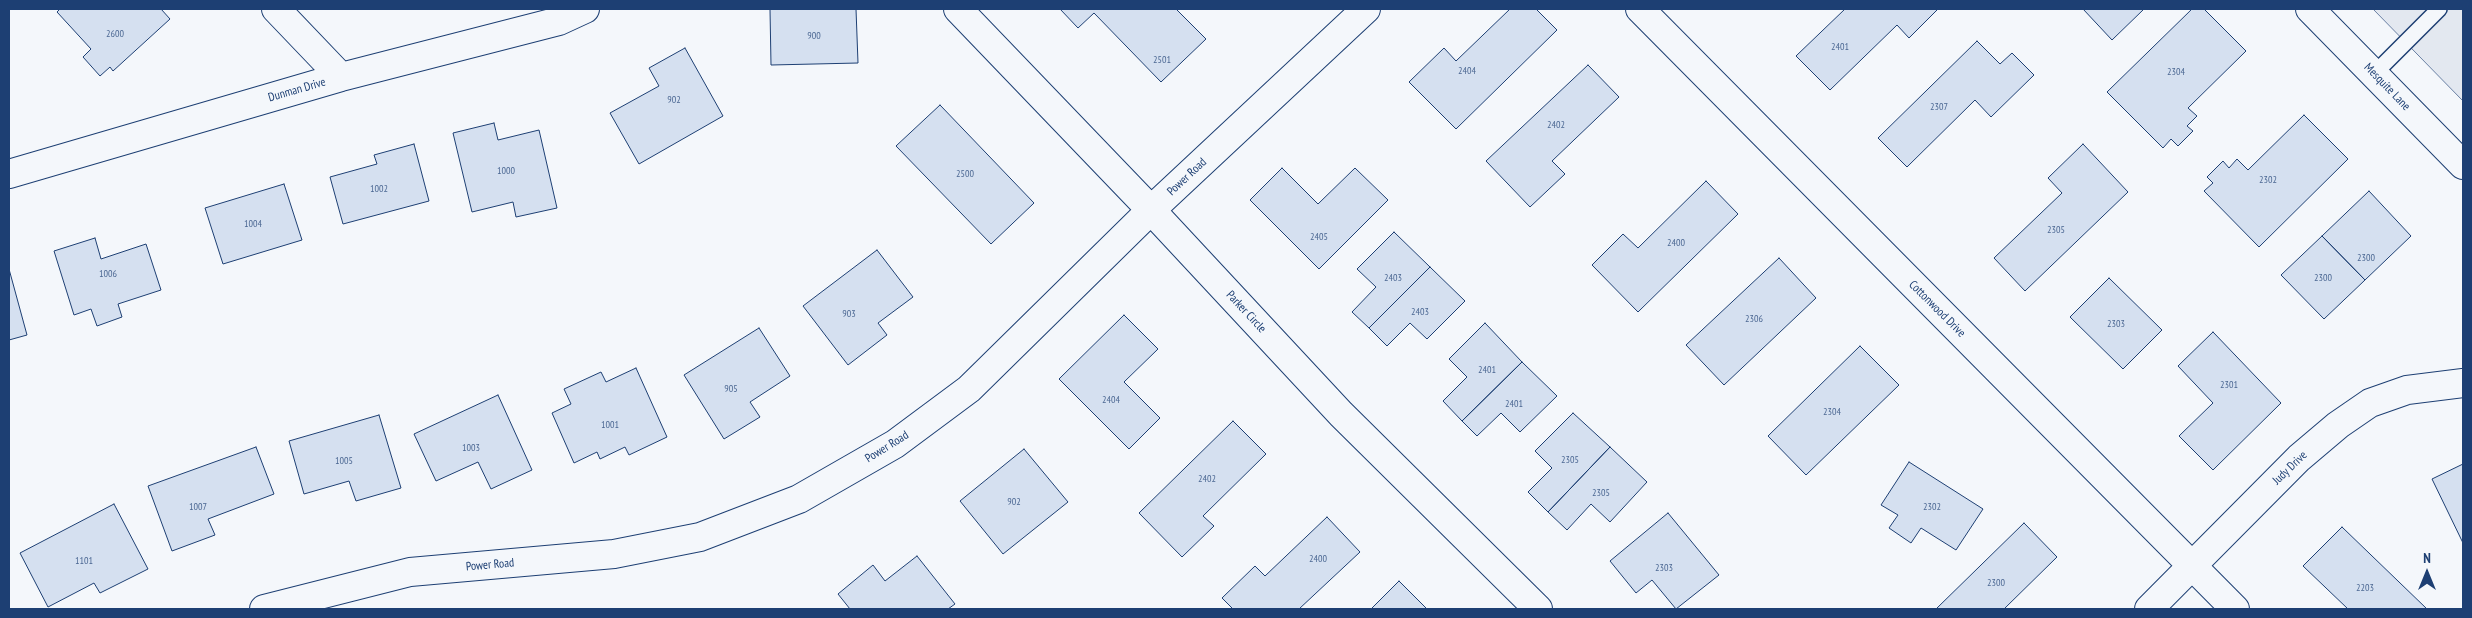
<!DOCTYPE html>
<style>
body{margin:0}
#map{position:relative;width:2472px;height:618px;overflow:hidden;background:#f4f7fb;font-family:"PT Sans Narrow",sans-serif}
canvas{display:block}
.frame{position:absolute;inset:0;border:10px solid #1d3f73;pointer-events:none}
.north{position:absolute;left:2402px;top:548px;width:50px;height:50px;-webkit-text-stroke:4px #f4f7fb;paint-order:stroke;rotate:0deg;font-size:14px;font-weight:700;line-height:20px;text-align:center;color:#1d3f73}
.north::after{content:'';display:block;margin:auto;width:18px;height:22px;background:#1d3f73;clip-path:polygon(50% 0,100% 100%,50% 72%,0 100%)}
</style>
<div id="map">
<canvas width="2472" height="618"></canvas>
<div class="frame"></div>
<div class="north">N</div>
</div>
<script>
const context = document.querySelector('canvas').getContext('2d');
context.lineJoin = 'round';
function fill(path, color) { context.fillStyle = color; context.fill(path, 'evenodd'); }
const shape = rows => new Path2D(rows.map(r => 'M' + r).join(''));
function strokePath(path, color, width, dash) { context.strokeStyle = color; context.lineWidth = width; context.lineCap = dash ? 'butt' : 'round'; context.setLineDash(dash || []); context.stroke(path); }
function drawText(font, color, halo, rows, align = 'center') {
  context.font = font + ' "PT Sans Narrow",sans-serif'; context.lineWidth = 4; context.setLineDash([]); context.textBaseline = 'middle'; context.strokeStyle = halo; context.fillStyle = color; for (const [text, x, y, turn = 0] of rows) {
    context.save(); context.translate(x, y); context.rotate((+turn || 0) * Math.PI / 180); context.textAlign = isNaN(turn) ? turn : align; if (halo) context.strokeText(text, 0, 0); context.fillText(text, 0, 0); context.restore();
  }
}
const parking = shape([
 [2373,9,2463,9,2463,101,2373,9]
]);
fill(parking, '#e3e8f0');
strokePath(parking, '#687fa3', 1);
const building = shape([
 [60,9,161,9,170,19,113,71,110,67,100,76,83,57,91,49,57,12,60,9],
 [770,9,856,9,858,63,771,65,770,9],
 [1060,9,1176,9,1206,39,1161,82,1094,13,1078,28,1060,9],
 [1510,9,1536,9,1557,30,1456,129,1409,82,1444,48,1456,61,1510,9],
 [1845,9,1938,9,1909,38,1897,25,1830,90,1796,56,1845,9],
 [2083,9,2144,9,2112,40,2083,9],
 [2192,9,2204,9,2246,51,2188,108,2197,116,2187,126,2193,131,2178,146,2171,139,2163,148,2107,92,2192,9],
 [1977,41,2000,64,2012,53,2034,75,1991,117,1975,100,1907,167,1878,138,1977,41],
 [685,48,723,116,639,164,610,113,659,86,649,68,685,48],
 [1588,65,1619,97,1552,161,1565,174,1530,207,1486,161,1588,65],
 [940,105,1034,203,991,244,896,146,940,105],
 [2304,115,2348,159,2259,247,2204,191,2213,183,2207,177,2223,161,2229,168,2237,159,2248,170,2304,115],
 [494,123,498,140,539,130,557,208,516,217,513,202,472,212,453,133,494,123],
 [414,144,429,201,343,224,330,177,377,164,374,155,414,144],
 [2083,144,2128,192,2025,291,1994,258,2062,193,2048,178,2083,144],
 [1282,168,1318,204,1355,168,1388,200,1319,269,1250,200,1282,168],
 [1706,181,1738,214,1638,312,1592,265,1623,234,1638,248,1706,181],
 [284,184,302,240,223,264,205,208,284,184],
 [2369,191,2411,236,2365,280,2322,236,2369,191],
 [1394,232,1430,267,1369,328,1352,312,1376,287,1357,269,1394,232],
 [2322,236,2365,280,2324,319,2281,275,2322,236],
 [95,238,101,259,146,244,161,290,118,304,122,317,97,326,91,309,74,315,54,251,95,238],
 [877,250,913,297,878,323,887,335,848,365,803,306,877,250],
 [1779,258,1816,298,1724,385,1686,345,1779,258],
 [1430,267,1465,301,1427,339,1410,323,1387,346,1369,328,1430,267],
 [9,269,27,335,9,340,9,269],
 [2109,278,2162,330,2123,369,2070,317,2109,278],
 [1124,315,1158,349,1124,382,1160,418,1129,449,1059,379,1124,315],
 [1485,323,1522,362,1462,421,1443,401,1467,377,1449,359,1485,323],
 [759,328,790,376,750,402,760,417,724,439,684,375,759,328],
 [2213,332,2281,403,2213,470,2179,436,2213,403,2178,366,2213,332],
 [1860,346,1899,385,1806,475,1768,436,1860,346],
 [1522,362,1557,396,1520,432,1501,413,1477,436,1462,421,1522,362],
 [636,368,667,437,629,455,625,447,600,459,597,452,574,463,552,413,571,404,564,389,601,372,606,382,636,368],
 [498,395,532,470,491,489,478,462,436,481,414,434,498,395],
 [1573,413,1610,447,1548,512,1528,492,1552,468,1535,451,1573,413],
 [379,415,401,488,356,501,349,481,304,494,289,441,379,415],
 [1233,421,1266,454,1203,516,1214,526,1182,557,1139,513,1233,421],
 [256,447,274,494,208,519,215,535,172,551,148,486,256,447],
 [1610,447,1647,482,1610,522,1591,504,1567,530,1548,512,1610,447],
 [1024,449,1068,502,1003,554,960,501,1024,449],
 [1909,462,1983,509,1956,550,1921,528,1911,543,1889,528,1898,515,1881,505,1909,462],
 [2463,464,2463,543,2432,479,2463,464],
 [114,504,148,569,100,593,94,583,48,607,20,553,114,504],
 [1668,513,1719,575,1676,609,1652,580,1636,593,1610,561,1668,513],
 [1327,517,1360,552,1299,609,1233,609,1222,598,1255,566,1265,576,1327,517],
 [2024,523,2057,557,2004,609,1936,609,2024,523],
 [2342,527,2427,609,2348,609,2303,566,2342,527],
 [917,556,955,604,948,609,850,609,838,594,873,565,885,581,917,556],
 [1399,581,1427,609,1371,609,1399,581]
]);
fill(building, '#d5e0f0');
strokePath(building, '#1d3f73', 1);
const lane = shape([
 [2374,74,2439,9]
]);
const street = shape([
 [276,9,341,77],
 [958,9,1151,210,1341,414,1538,609],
 [1640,9,2235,609],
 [2310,9,2463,165],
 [9,174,341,77,559,21,585,9],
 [264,609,410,572,614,554,700,537,799,499,895,444,969,389,1151,210,1366,9],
 [2149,609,2299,458,2338,425,2370,403,2407,390,2463,383]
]);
strokePath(lane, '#1d3f73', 18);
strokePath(street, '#1d3f73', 30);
strokePath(lane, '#f4f7fb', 15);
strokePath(street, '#f4f7fb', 28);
drawText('10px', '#4b6792', null, [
 ["2600",115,34],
 ["900",814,36],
 ["2401",1840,47],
 ["2501",1162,60],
 ["2404",1467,71],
 ["2304",2176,72],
 ["902",674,100],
 ["2307",1939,107],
 ["2402",1556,125],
 ["1000",506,171],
 ["2500",965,174],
 ["2302",2268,180],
 ["1002",379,189],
 ["1004",253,224],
 ["2305",2056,230],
 ["2405",1319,237],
 ["2400",1676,243],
 ["2300",2366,258],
 ["1006",108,274],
 ["2403",1393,278],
 ["2300",2323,278],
 ["2403",1420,312],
 ["903",849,314],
 ["2306",1754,319],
 ["2303",2116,324],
 ["2401",1487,370],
 ["2301",2229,385],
 ["905",731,389],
 ["2404",1111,400],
 ["2401",1514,404],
 ["2304",1832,412],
 ["1001",610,425],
 ["1003",471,448],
 ["2305",1570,460],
 ["1005",344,461],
 ["2402",1207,479],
 ["2305",1601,493],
 ["902",1014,502],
 ["1007",198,507],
 ["2302",1932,507],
 ["2400",1318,559],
 ["1101",84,561],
 ["2303",1664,568],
 ["2300",1996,583],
 ["2203",2365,588]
]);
drawText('12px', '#1d3f73', '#f4f7fb', [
 ["Mesquite Lane",2387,87,46],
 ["Dunman Drive",297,90,-16],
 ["Power Road",1187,177,-43],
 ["Cottonwood Drive",1937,309,45],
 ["Parker Circle",1246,312,47],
 ["Power Road",887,447,-32],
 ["Judy Drive",2290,468,-44],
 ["Power Road",490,565,-5]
]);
</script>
